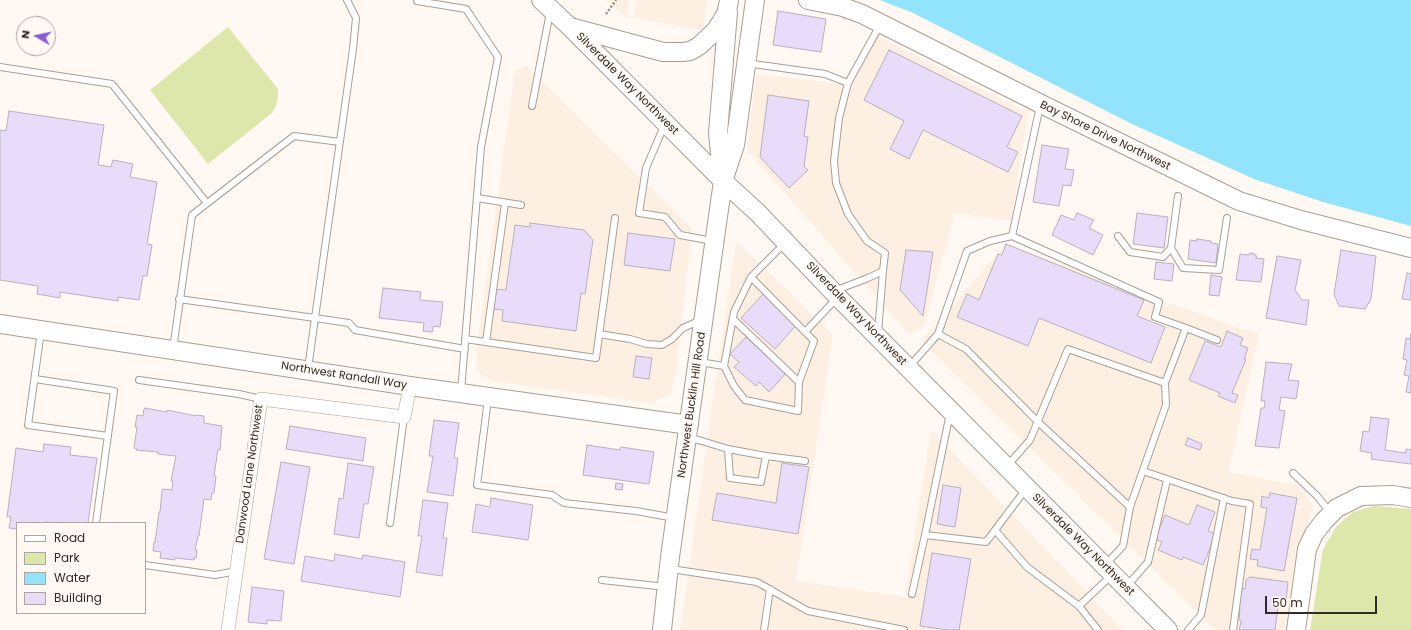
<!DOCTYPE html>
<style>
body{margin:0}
#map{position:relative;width:1411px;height:630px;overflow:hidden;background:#fff8f3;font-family:Poppins,sans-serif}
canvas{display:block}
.legend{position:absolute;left:16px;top:522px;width:130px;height:92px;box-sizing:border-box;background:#fff8f3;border:1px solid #aca6a2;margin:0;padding:5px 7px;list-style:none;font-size:12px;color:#2f2b28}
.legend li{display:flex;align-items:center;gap:8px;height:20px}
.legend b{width:20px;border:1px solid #aca6a2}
.north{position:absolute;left:16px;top:16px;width:40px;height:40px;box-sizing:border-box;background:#fff8f3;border:1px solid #aca6a2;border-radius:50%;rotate:279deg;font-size:11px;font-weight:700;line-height:16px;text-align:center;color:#2f2b28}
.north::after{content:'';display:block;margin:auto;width:14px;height:18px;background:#865dd7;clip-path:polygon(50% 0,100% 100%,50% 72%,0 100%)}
.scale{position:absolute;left:1265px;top:596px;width:112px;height:18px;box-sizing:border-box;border:2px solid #2f2b28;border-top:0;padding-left:5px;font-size:12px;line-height:14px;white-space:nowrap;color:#2f2b28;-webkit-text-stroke:3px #fff8f3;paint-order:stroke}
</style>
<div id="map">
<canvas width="1411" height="630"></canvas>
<ul class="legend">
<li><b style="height:5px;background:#fff"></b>Road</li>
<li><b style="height:11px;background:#dde7ab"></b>Park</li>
<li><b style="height:11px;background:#92e4fd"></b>Water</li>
<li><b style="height:11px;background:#e9dcfa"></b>Building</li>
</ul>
<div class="north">N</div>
<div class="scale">50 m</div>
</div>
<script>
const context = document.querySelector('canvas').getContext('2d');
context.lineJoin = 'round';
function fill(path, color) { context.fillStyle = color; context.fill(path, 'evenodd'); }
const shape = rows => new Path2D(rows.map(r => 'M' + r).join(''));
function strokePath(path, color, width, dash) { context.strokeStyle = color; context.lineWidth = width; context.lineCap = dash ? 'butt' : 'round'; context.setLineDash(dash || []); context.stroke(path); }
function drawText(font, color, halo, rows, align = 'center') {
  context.font = font + ' Poppins,sans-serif'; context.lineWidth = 4; context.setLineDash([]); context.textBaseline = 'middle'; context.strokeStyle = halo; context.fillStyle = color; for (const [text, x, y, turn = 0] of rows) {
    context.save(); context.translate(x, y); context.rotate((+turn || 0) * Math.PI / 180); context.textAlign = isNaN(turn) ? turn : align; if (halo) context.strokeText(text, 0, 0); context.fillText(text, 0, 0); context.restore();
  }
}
fill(shape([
 [605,0,629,0,626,19],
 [637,0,707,0,702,30,634,18],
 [877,36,1028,113,1011,221,955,213,924,326,909,334,747,150,756,74,851,85],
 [527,66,692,229,676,369,671,393,652,403,490,381,477,370,476,354,515,71],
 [736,241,833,334,796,581,905,597,931,430,1123,630,680,630],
 [1006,244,1259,335,1228,472,1297,485,1313,505,1283,630,1215,630,921,341]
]), '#fdf0e3');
fill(shape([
 [228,27,278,89,278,97,276,106,272,113,208,164,150,90],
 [1374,506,1411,509,1411,630,1310,630,1323,549,1336,527,1353,512]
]), '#dde7ab');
fill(shape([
 [880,0,1411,0,1411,226,1323,202,1254,179,1132,124,911,12]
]), '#92e4fd');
const building = shape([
 [778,11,826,19,821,52,773,45,778,11],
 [889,50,1022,116,1007,147,1018,152,1008,172,923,130,909,159,890,149,904,121,864,100,889,50],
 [768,95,809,101,804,136,808,137,804,166,808,170,789,188,760,157,768,95],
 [9,111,104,125,98,165,111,167,113,160,133,164,130,177,157,182,147,244,152,245,147,276,143,276,139,300,118,297,118,301,60,292,60,298,37,294,38,286,0,280,0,130,6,131,9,111],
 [1042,145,1069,149,1065,169,1074,170,1071,186,1063,185,1059,206,1033,202,1042,145],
 [1077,213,1094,220,1089,228,1103,235,1093,255,1052,235,1061,215,1074,220,1077,213],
 [1137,213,1168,217,1164,248,1133,244,1137,213],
 [530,223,584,230,593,240,585,294,581,293,576,331,502,321,503,310,491,309,494,289,506,290,515,225,530,227,530,223],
 [628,233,675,239,670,271,624,265,628,233],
 [1197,239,1211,241,1211,243,1218,244,1216,263,1188,259,1190,240,1197,241,1197,239],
 [1006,244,1144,300,1137,316,1165,327,1151,363,1039,318,1028,346,957,317,967,294,979,300,998,254,1002,255,1006,244],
 [906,250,933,252,923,316,900,290,906,250],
 [1341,250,1376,256,1371,299,1365,309,1339,306,1334,294,1341,250],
 [1250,253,1255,254,1255,256,1257,256,1256,258,1264,259,1261,282,1236,280,1240,254,1249,255,1250,253],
 [1277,256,1301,260,1295,290,1302,300,1309,300,1306,325,1266,318,1277,256],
 [1156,262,1174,264,1172,281,1154,279,1156,262],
 [1407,273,1411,274,1411,300,1402,299,1407,273],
 [1211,275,1222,277,1219,296,1209,295,1211,275],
 [383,288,421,292,420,300,443,302,440,327,434,326,432,332,423,331,424,323,379,318,383,288],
 [766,291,799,322,775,349,741,318,766,291],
 [1227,331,1243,338,1240,345,1248,348,1244,359,1246,359,1232,393,1238,395,1235,403,1218,396,1220,393,1189,380,1205,341,1221,347,1227,331],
 [1411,334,1411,393,1406,392,1409,376,1404,375,1407,360,1403,359,1406,338,1410,339,1411,334],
 [746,337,786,373,769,392,759,382,756,386,734,367,739,362,730,354,746,337],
 [636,356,652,358,649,379,633,377,636,356],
 [1266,362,1292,364,1288,380,1299,381,1296,399,1281,397,1279,410,1285,411,1279,448,1255,446,1261,408,1264,408,1265,401,1261,401,1266,362],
 [145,408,167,412,167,410,196,416,196,415,204,416,204,423,222,426,220,450,218,449,214,476,216,476,214,493,212,493,211,500,204,499,199,536,198,536,195,550,197,550,196,558,194,558,194,560,175,558,175,560,160,558,161,552,153,551,154,542,155,542,159,512,160,512,162,490,163,489,172,490,173,481,171,481,176,456,158,454,158,452,136,450,137,449,134,448,137,427,135,427,137,415,143,416,144,409,145,408],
 [1371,417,1389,419,1385,450,1406,453,1406,449,1411,450,1411,464,1371,459,1372,453,1360,451,1363,431,1369,432,1371,417],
 [434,420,459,423,454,458,458,458,453,496,427,492,433,456,429,456,434,420],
 [290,426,366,438,363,461,286,449,290,426],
 [1188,438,1202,444,1200,450,1185,445,1188,438],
 [44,444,71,447,70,455,97,458,88,523,56,523,46,522,45,523,17,523,17,529,9,528,11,517,7,517,16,448,43,452,44,444],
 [587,445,620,450,621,447,654,452,649,484,583,475,587,445],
 [281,462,310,467,294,564,264,559,281,462],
 [348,463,374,467,368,504,364,504,359,538,334,534,339,498,343,499,348,463],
 [782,463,809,467,798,534,712,520,717,493,776,503,782,463],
 [616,483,623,484,622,490,615,489,616,483],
 [943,485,961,488,955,527,937,524,943,485],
 [1270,493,1297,498,1284,571,1257,566,1258,560,1250,559,1252,549,1260,550,1267,508,1261,507,1262,496,1269,498,1270,493],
 [491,498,533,505,528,540,472,532,476,504,490,507,491,498],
 [423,500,448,503,443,538,447,538,442,576,416,572,422,536,418,536,423,500],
 [1197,505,1215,512,1208,531,1216,534,1203,565,1183,557,1182,560,1158,550,1162,542,1155,539,1165,515,1189,525,1197,505],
 [932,553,971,559,959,630,948,630,920,626,932,553],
 [335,554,362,559,363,555,405,562,400,597,301,581,305,556,334,561,335,554],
 [1250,577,1288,582,1286,600,1279,599,1275,630,1239,630,1241,622,1239,619,1240,609,1238,609,1241,588,1245,589,1246,580,1250,577],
 [252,587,284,591,281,621,267,620,267,624,248,622,252,587]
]);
fill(building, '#e9dcfa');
strokePath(building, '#b6b1bd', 1);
const lane = shape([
 [417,0,417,1,466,9,498,57,481,147,461,391],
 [880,25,848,83,839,118,834,161,836,183,848,214,867,241,885,253,883,271],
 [753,64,825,74,848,83],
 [0,67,112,84,207,203],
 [532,106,550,12],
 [664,126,646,168,639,213,665,217,680,235,713,241],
 [1178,196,1171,248,1183,268,1219,270,1227,218],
 [477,198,521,205],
 [1012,236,1159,302,1155,317,1186,328],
 [1118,236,1130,252,1163,257,1171,248],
 [751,277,814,341,799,382,798,411,745,400,734,386,724,366,734,312,751,277,785,243],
 [834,291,868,278,883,271,878,333],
 [179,299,315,318,353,49,356,18,347,0],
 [733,319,799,382],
 [41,331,28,425,108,436],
 [805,332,837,298],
 [599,334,630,339,647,344,662,345,672,339,683,328,701,320],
 [938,334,966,349,1038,422,1130,507],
 [465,339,596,358,615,218],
 [486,342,505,203],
 [173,349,192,215,294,136,340,142],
 [699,362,724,366],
 [909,367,938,334,967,251,990,241,1012,236,1040,106],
 [308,369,315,318,349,323,355,330,465,349],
 [35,379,114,391,96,523],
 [139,380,239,394,261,399],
 [488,399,477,485,552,495,564,503,636,511,675,518],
 [689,438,702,441,728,449,730,478,761,482,766,456,805,461],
 [728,449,766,456],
 [1007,466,1030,440,1068,349,1165,383],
 [1143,471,1232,501,1250,504,1233,630],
 [1293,473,1317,496,1330,512],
 [390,523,404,417],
 [995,530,1027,567,1079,606,1112,575],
 [925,535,986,542,1026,489],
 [145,565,215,575,237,571],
 [1105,565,1123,546,1130,507,1166,405,1165,383,1186,328,1217,340],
 [671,569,757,582,808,611,904,630],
 [602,580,666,587],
 [1127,586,1148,562,1167,480],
 [912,594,925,535,950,413],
 [1079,606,1098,630],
 [764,630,770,589],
 [1188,630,1201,615,1224,498]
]);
const street = shape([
 [228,630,261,399,404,417,410,386]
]);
const secondary = shape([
 [541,0,569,26,723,181,758,213,838,297,1168,630],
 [808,0,843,7,862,14,1041,104,1239,201,1301,220,1411,248],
 [570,27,663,52,683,52,690,51,699,46,716,30,726,14,729,1],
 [722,174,718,133,728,12],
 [0,324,410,386,689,425],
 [662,630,670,557,723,181,735,145,755,0],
 [1296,630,1307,549,1314,534,1324,521,1337,508,1361,496,1393,495,1411,498]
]);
strokePath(lane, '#a89f96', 8);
strokePath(street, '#a89f96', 14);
strokePath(secondary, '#a89f96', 20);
strokePath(shape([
 [606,14,616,0]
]), '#908b87', 2.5, [2, 2]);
strokePath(lane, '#fff', 6);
strokePath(street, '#fff', 13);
strokePath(secondary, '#fff', 18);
drawText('11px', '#2f2b28', '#fff8f3', [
 ["Silverdale Way Northwest",627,84,45],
 ["Bay Shore Drive Northwest",1105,136,26],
 ["Silverdale Way Northwest",856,314,46],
 ["Northwest Randall Way",344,376,9],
 ["Northwest Bucklin Hill Road",692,405,-82],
 ["Danwood Lane Northwest",250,474,-82],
 ["Silverdale Way Northwest",1083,545,45]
]);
</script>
